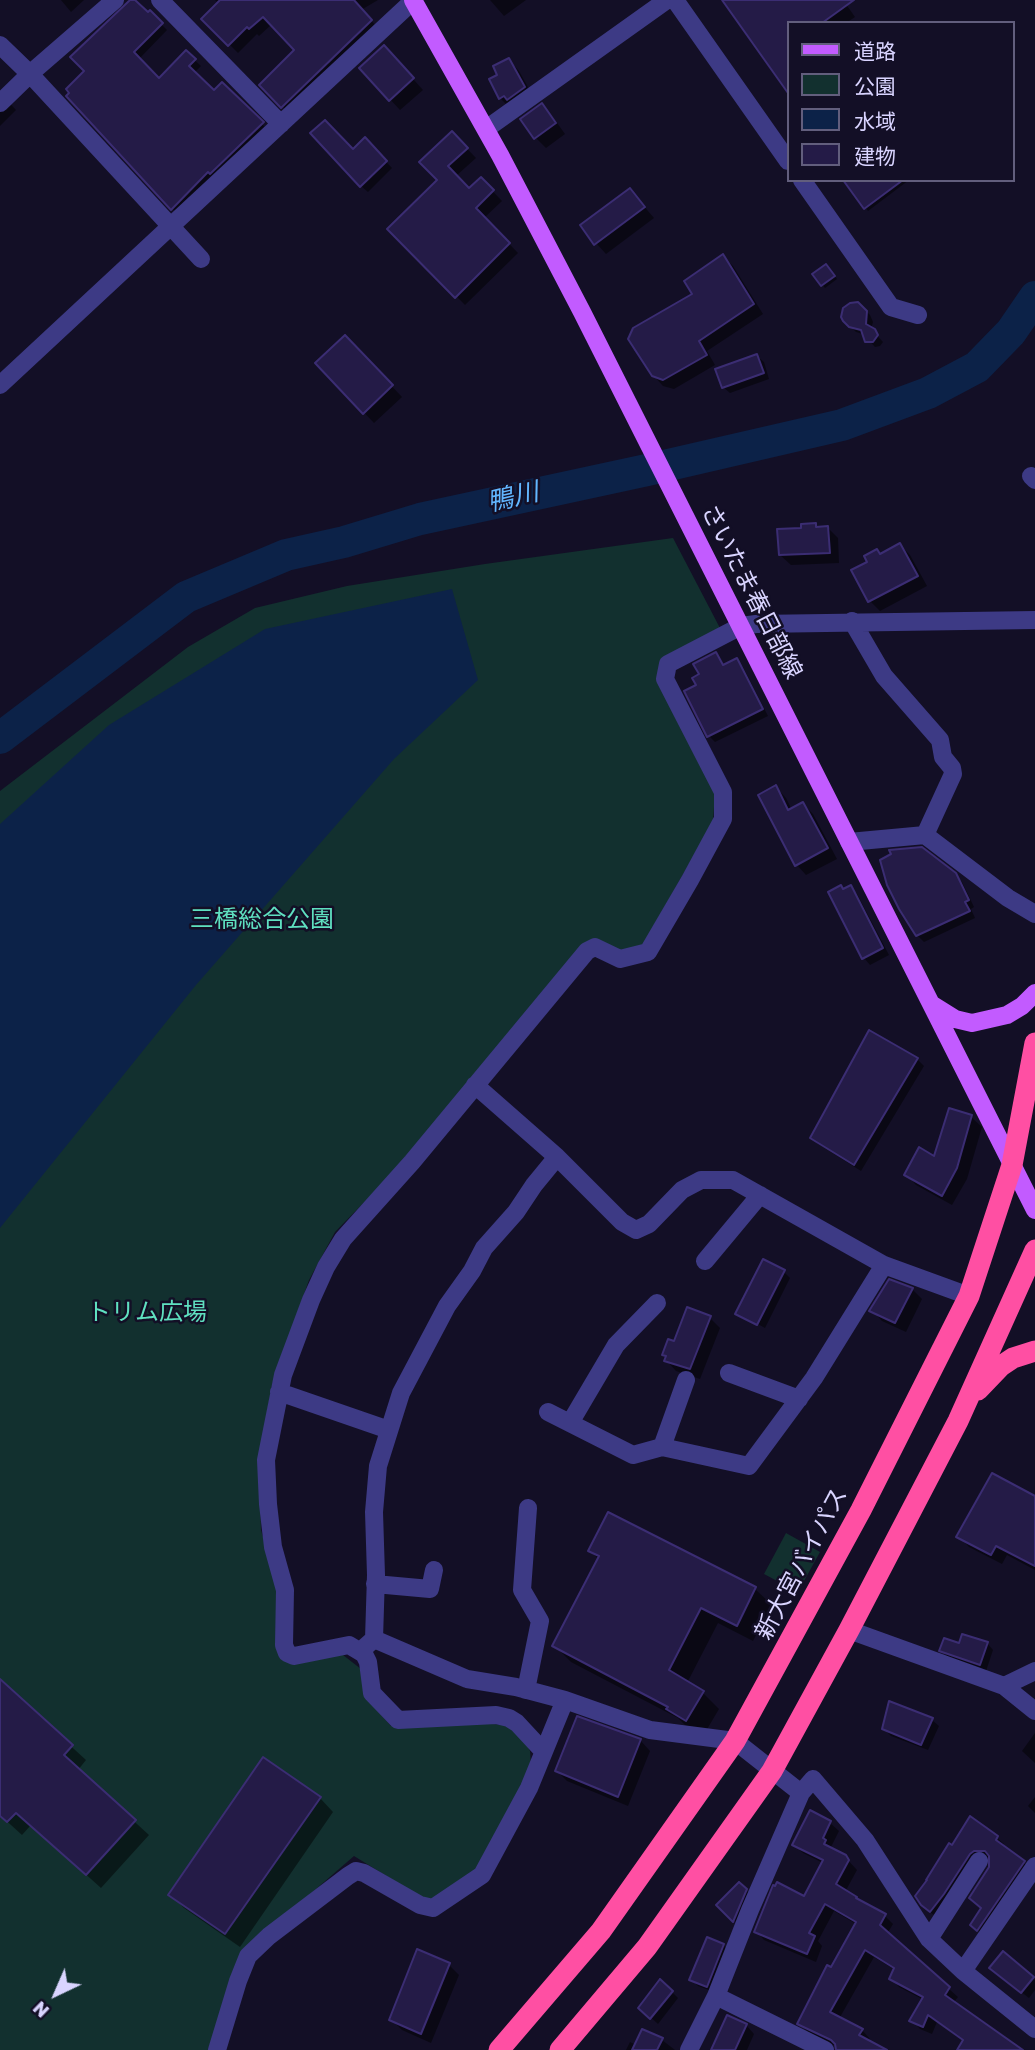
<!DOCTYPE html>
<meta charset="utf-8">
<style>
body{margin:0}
#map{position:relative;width:1035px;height:2050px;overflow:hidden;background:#130f26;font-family:Rubik,"Noto Sans JP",sans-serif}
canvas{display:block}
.legend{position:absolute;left:787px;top:21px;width:228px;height:161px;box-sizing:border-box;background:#130f26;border:2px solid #625e7d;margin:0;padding:9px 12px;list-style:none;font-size:21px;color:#d9d4ff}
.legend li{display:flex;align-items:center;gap:14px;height:35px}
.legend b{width:35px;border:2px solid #625e7d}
.north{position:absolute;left:21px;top:1959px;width:70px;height:70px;-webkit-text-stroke:5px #130f26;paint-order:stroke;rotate:224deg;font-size:19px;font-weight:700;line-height:28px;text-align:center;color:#d9d4ff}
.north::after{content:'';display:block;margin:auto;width:24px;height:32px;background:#d9d4ff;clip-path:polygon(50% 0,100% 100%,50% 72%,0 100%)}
</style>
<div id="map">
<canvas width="1035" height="2050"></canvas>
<ul class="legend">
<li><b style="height:9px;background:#c25bff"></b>道路</li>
<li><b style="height:19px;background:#12302f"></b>公園</li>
<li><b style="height:19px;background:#0c2248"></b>水域</li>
<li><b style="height:19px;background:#241b47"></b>建物</li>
</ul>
<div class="north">N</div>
</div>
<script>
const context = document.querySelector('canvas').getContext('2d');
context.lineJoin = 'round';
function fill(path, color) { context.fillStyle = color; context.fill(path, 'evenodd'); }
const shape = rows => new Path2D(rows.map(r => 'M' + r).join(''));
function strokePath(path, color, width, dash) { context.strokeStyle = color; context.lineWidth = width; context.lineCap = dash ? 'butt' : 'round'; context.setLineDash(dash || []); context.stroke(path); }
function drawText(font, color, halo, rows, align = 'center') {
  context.font = font + ' Rubik,"Noto Sans JP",sans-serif'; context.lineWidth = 5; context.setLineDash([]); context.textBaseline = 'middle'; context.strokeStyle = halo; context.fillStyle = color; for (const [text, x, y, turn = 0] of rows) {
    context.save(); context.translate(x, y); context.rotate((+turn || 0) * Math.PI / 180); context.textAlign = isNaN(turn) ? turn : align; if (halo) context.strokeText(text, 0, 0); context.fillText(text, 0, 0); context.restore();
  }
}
fill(shape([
 [673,538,721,630,665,661,715,793,713,822,641,948,621,954,588,943,382,1184,335,1232,309,1280,272,1385,259,1458,261,1530,278,1591,280,1646,343,1655,361,1669,367,1699,391,1726,480,1723,505,1725,512,1728,528,1747,530,1751,531,1765,479,1869,436,1901,427,1901,354,1856,240,1955,208,2050,0,2050,0,791,188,647,255,608,347,586,485,564],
 [786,1533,820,1552,798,1592,764,1574]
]), '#12302f');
fill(shape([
 [452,589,478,680,394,759,196,985,0,1228,0,824,109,725,265,629]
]), '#0c2248');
fill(shape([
 [61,0,84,0,71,12],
 [128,0,133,0,148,15,150,13,167,30,139,59,159,80,187,53,201,66,194,73,214,92,222,85,268,130,178,215,69,96,128,4],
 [215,0,378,0,361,10,379,29,291,115,261,85,297,50,272,24,259,36,257,34,238,53,204,19,219,4],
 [490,0,526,0,504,16],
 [724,0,843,0,855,17,846,23,788,23,788,90],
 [394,58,423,90,400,110,361,68],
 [509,60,519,71,534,98,510,108,500,98,500,76],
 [0,93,16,110,0,126],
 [542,106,552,116,565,134,546,148,536,138,522,119],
 [452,133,476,158,456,176,469,191,481,179,502,201,484,218,518,253,465,305,390,229,439,180],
 [365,140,392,168,368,192,361,186,353,151],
 [845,180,909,180,868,211],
 [630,190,654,218,606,254,596,243],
 [723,256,733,266,763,314,707,351,715,365,674,389,663,386,653,375,695,294],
 [829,269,837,279,825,288,814,275],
 [864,309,870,315,873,322,871,329,883,342,880,346,875,347,863,334,856,332,844,320],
 [345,337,402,397,374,423,317,363],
 [757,356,764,362,769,379,730,393,723,387],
 [815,525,819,528,828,528,838,538,839,563,791,565,780,555,803,529],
 [900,545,910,555,927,586,880,611,870,601,881,555],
 [716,654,725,666,737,660,743,667,768,716,715,742,709,736,698,685,701,675],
 [776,787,786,798,792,810,803,804,813,814,837,859,806,875,796,864],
 [955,874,962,882,974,907,971,909,975,918,924,942,917,935],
 [851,887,857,894,889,955,870,965,864,958,844,890],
 [917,1059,924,1066,861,1171,818,1144,812,1138],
 [971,1117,982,1127,967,1179,952,1205,916,1185,906,1174,935,1158],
 [784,1272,790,1278,765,1328,743,1316,743,1319,737,1314],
 [912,1289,922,1299,906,1332,882,1321,872,1310],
 [710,1318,720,1328,700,1379,676,1371,666,1360,667,1358,664,1355,675,1344],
 [1035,1496,1035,1570,1007,1555,1002,1564,969,1547,959,1536],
 [590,1550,755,1589,772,1605,753,1641,718,1623,687,1683,703,1693,719,1709,703,1736,685,1725,678,1718,571,1662,554,1645,599,1560],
 [987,1643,993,1650,986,1671,948,1657,941,1650,960,1646],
 [3,1684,86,1760,78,1770,149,1835,101,1888,31,1825,22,1835,0,1815,0,1688],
 [932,1720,939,1726,928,1750,891,1736,884,1729],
 [1035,1733,1035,1763,1022,1751],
 [640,1740,650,1751,628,1806,567,1781,557,1771],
 [1035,1797,1035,1813,1028,1806],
 [320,1798,333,1812,240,1947,184,1908,170,1894],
 [810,1813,830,1823,839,1831,831,1847,845,1857,857,1870,845,1892,885,1916,893,1924,887,1934,958,1997,953,2003,1021,2050,959,2050,964,2042,937,2022,932,2034,920,2029,912,2020,924,2000,899,1987,891,1978,895,1970,874,1957,839,2019,862,2030,870,2039,868,2042,885,2050,844,2050,808,2032,799,2023,856,1924,834,1911,818,1941,822,1946,816,1962,764,1940,756,1931,804,1898,823,1863,803,1853,794,1845],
 [997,1838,1004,1844,1002,1847,1030,1868,984,1936,972,1925,983,1909,991,1857,982,1857,937,1917,930,1912,952,1848],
 [739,1884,749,1893,736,1922,719,1905],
 [723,1945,730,1952,714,1992,698,1986,691,1979],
 [1003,1953,1035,1980,1035,1990,1029,1998,998,1974],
 [449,1965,459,1975,431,2043,402,2030,391,2019],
 [672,1992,678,1998,658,2024,647,2014],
 [746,2025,754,2034,747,2050,713,2050],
 [662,2040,675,2050,626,2050,630,2042,636,2045]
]), '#0007');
strokePath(shape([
 [0,738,186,597,286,555,344,542,420,519,647,470,842,425,928,393,977,367,1011,332,1035,297]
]), '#0c2248', 32);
const building = shape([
 [130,0,135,0,148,12,150,10,163,23,134,52,159,78,186,50,196,59,189,66,214,90,222,82,264,122,210,174,208,172,171,210,66,96,69,93,66,89,84,71,70,57,130,0],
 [220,0,354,0,372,20,281,108,259,85,294,50,263,17,249,29,247,27,228,46,201,19,220,0],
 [722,0,854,0,822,23,788,23,788,93,722,0],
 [384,45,414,78,389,101,359,68,384,45],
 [509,58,525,87,507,100,504,96,499,99,489,79,497,75,493,66,509,58],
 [542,103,556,123,534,139,520,119,542,103],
 [325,120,353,149,365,137,387,161,360,187,310,133,325,120],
 [452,131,468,148,448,166,469,188,481,177,494,190,476,208,510,243,455,298,387,229,437,180,419,162,452,131],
 [843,180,903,180,864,209,843,180],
 [630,188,645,207,594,245,580,225,630,188],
 [723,254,754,304,699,341,707,355,663,380,652,376,628,339,633,328,692,294,684,281,723,254],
 [826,264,835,276,821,286,812,274,826,264],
 [858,302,867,311,866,324,875,329,878,335,873,342,865,342,861,330,849,327,843,321,841,317,843,308,850,303,858,302],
 [345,335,393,385,363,414,315,363,345,335],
 [757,354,764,373,722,388,715,369,757,354],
 [816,523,816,527,828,526,830,553,779,555,777,529,801,528,801,524,816,523],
 [900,543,918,576,868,602,851,570,867,562,864,556,877,549,880,554,900,543],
 [716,652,723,665,737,658,763,709,707,737,684,691,696,685,692,678,699,674,693,664,716,652],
 [776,785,788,810,803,802,828,848,795,866,758,795,776,785],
 [922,847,956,873,969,900,965,902,970,911,916,936,899,909,887,885,880,860,891,854,889,850,922,847],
 [841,885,843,889,851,885,883,948,862,959,828,892,841,885],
 [869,1030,918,1058,854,1165,810,1138,869,1030],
 [949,1108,972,1115,957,1168,942,1196,904,1175,919,1147,934,1156,949,1108],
 [763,1259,785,1270,757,1325,735,1314,763,1259],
 [889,1279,913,1288,895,1323,869,1311,889,1279],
 [687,1307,711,1316,690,1369,664,1361,666,1356,662,1355,668,1339,674,1341,687,1307],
 [992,1473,1035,1496,1035,1566,996,1546,991,1555,956,1537,992,1473],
 [608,1512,756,1587,737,1626,701,1608,669,1670,704,1691,686,1721,666,1709,668,1707,552,1646,599,1556,588,1551,608,1512],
 [962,1634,988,1642,980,1665,939,1651,944,1638,959,1643,962,1634],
 [0,1679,73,1745,64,1755,136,1820,86,1875,16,1813,7,1822,0,1816,0,1679],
 [889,1701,933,1718,921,1745,882,1729,889,1701],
 [577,1716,641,1739,618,1797,555,1771,577,1716],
 [263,1757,321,1797,225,1934,168,1895,263,1757],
 [810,1810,831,1821,823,1838,826,1840,824,1844,846,1855,849,1860,836,1884,857,1897,856,1898,886,1914,880,1925,950,1987,945,1995,1023,2050,957,2050,963,2040,928,2015,923,2027,909,2021,923,1997,889,1979,894,1968,865,1950,830,2012,863,2029,859,2035,887,2050,836,2050,835,2044,831,2040,797,2024,827,1965,831,1967,856,1922,825,1904,809,1933,815,1936,807,1954,754,1932,773,1885,775,1886,777,1882,804,1896,823,1860,792,1845,810,1810],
 [970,1816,998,1836,996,1840,1025,1861,977,1931,970,1925,981,1908,969,1898,989,1867,989,1856,985,1851,974,1851,970,1854,944,1894,930,1912,921,1905,915,1896,927,1880,926,1880,949,1843,952,1845,970,1816],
 [739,1882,747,1889,733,1922,716,1905,739,1882],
 [707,1937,724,1944,707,1987,689,1980,707,1937],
 [417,1949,450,1963,421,2034,389,2020,417,1949],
 [1003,1951,1034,1977,1021,1993,989,1968,1003,1951],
 [660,1979,673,1991,650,2019,638,2008,660,1979],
 [727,2015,747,2024,735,2050,711,2050,727,2015],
 [642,2029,663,2038,657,2050,632,2050,642,2029]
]);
fill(building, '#241b47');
strokePath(building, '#3b2d73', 2);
strokePath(shape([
 [160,0,281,124],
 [675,0,788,161],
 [0,45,30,74,201,259],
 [0,103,32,72,115,0],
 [486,129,667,0],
 [802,180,891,307,918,315],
 [0,385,414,0],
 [1031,476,1035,480],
 [852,621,884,676,940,740,943,757,952,768,953,774,925,835],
 [849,842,925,835,1008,898,1035,914],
 [475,1085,557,1157,622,1222,636,1230,649,1224,682,1190,701,1180,733,1180,884,1265,969,1296],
 [705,1261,760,1195],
 [729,1373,799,1399],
 [279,1392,389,1430],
 [548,1412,633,1455,662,1447,749,1466,814,1378,884,1265],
 [570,1423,616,1345,657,1303],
 [662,1447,686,1380],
 [375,1584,430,1589,434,1570],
 [849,1630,1004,1686,1035,1711],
 [374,1639,467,1679,516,1687,565,1700,650,1730,735,1741,801,1793,813,1779,865,1840,929,1939,963,1971,1035,2029],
 [365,1647,374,1639,376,1575,374,1512,378,1466,401,1393,447,1306,472,1271,484,1248,516,1212,534,1185,557,1157],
 [1004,1686,1035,1671],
 [526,1690,540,1621,522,1590,528,1508],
 [543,1751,517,1723,509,1718,496,1715,398,1720,372,1693,368,1662,364,1654,349,1645,294,1656,287,1653,284,1645,285,1590,273,1547,268,1504,266,1460,283,1375,311,1300,326,1267,343,1239,412,1162,587,951,595,947,620,959,648,952,690,880,723,819,723,792,665,679,668,664,741,626,756,624,1035,620],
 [929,1939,979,1861],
 [963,1971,1035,1866],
 [716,1996,825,2050],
 [217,2050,238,1981,248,1956,269,1936,348,1876,356,1871,364,1873,420,1905,433,1908,482,1875,529,1788,565,1700],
 [689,2050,716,1996,750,1910,801,1793]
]), '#3d3a85', 18);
strokePath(shape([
 [413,0,500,155,582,312,1035,1210],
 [931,1004,955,1019,972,1023,1007,1015,1022,1006,1035,993]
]), '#c25bff', 18);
strokePath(shape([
 [978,1390,1001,1366,1013,1358,1035,1351],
 [499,2050,601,1931,735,1741,861,1510,969,1296,1012,1165,1035,1043],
 [560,2050,647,1947,772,1771,849,1630,958,1421,1035,1250]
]), '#ff4fa3', 21);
drawText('24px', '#d9d4ff', '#130f26', [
 ["さいたま春日部線",751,592,63],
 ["新大宮バイパス",802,1564,-62]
]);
drawText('24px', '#5fe0c0', '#130f26', [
 ["三橋総合公園",262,920],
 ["トリム広場",147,1313]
]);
drawText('italic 26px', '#62b6ff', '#130f26', [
 ["鴨川",513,498,-13]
]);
</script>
